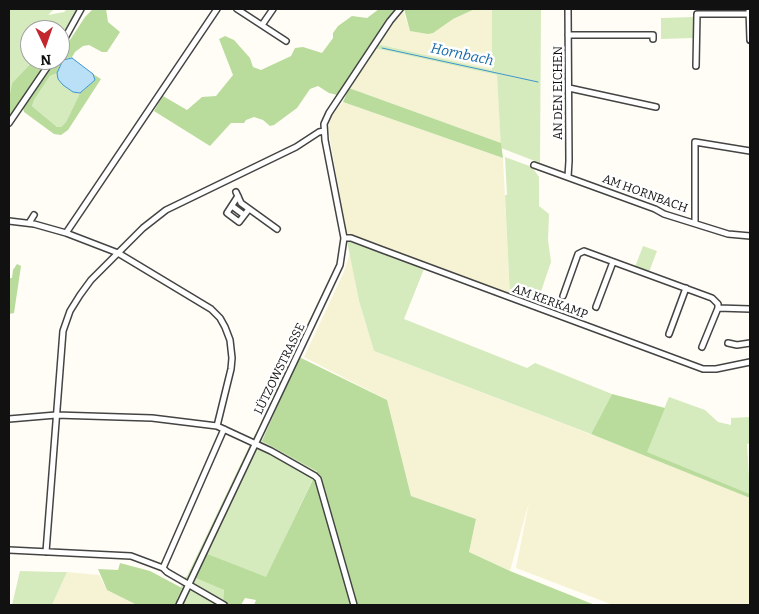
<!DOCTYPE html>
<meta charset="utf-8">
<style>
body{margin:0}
#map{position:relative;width:759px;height:614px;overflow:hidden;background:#fffdf5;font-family:Bitter,serif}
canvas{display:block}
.frame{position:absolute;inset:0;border:10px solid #111;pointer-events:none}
.north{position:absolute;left:20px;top:20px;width:50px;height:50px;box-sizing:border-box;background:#fff;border:1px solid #a0a0a0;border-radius:50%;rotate:177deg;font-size:14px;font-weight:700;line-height:20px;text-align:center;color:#111}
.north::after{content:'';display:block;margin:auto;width:18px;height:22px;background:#c4262e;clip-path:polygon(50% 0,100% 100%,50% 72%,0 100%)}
</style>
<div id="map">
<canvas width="759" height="614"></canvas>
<div class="frame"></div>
<div class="north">N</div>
</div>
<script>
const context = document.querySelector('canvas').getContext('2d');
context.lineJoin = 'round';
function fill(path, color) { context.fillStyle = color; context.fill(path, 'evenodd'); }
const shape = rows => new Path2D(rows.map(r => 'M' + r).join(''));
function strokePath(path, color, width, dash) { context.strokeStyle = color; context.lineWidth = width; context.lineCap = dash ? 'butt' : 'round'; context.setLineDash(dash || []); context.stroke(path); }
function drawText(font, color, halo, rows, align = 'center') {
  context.font = font + ' Bitter,serif'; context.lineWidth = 5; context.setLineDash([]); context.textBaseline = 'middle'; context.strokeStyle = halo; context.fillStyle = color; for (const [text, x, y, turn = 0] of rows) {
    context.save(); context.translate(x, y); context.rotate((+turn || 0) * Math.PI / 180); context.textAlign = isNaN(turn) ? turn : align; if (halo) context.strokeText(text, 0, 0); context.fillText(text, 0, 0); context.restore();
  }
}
fill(shape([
 [475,9,492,9,492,70,377,44,403,10,410,31,453,19],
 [374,48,497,75,501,143,349,88],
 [343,102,503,158,510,296,347,236,328,128,332,114],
 [350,253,359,301,374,351,645,455,750,498,750,605,613,605,516,568,529,502,510,571,469,552,476,519,411,496,387,400,304,357,343,274],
 [67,572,99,575,107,590,137,605,52,605]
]), '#f6f3d4');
fill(shape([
 [9,9,54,9,48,15,64,12,67,9,77,9,78,16,60,47,60,30,30,30,30,60,34,60,12,83,9,98],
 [492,9,541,9,540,163,501,148,497,75,374,48,377,44,492,70],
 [694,17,694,38,661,39,661,18],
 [57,73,58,79,73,92,80,93,66,122,61,127,57,127,32,106,34,100,50,76],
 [505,157,532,167,539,177,539,206,549,214,548,240,551,262,536,306,510,296,505,195,507,195],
 [354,240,426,264,404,319,527,368,535,363,612,394,591,434,374,351,359,301,347,241],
 [643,246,657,251,649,272,635,267],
 [669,397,705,410,718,422,731,425,731,418,750,417,750,443,747,444,750,494,646,452],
 [255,434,262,441,317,470,266,578,205,553,224,591,223,601,230,605,188,605,177,603,177,599,181,588,182,581,184,578,187,576],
 [20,571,56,572,67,572,52,605,12,605]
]), '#d5ebbd');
fill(shape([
 [93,9,106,9,108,22,120,32,107,52,102,52,89,45,83,46,75,52,72,57,63,60,57,73,50,76,34,100,32,106,57,127,61,127,66,122,80,93,95,80,93,74,101,79,68,130,61,135,54,134,24,112,22,104,9,123,9,98,12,83,34,60,60,60,60,52,64,49,85,17],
 [379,9,395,9,337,95,329,93,318,86,310,89,297,108,274,125,270,126,263,120,254,117,246,120,244,123,231,123,210,146,154,111,163,96,187,110,202,97,216,96,233,75,219,39,225,36,234,40,250,58,253,67,261,70,291,56,295,48,303,47,322,53,333,38,333,33,338,26,352,16,367,18],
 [404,9,475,9,453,19,433,33,428,34,410,31],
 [349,88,501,143,503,158,343,102],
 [17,264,21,266,14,313,9,314,9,278,12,278,13,270],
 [299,357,387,400,411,496,476,519,469,552,510,571,595,605,254,605,256,600,245,598,241,605,230,605,223,601,224,590,194,577,205,553,266,577,317,471,262,441],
 [612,394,665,408,647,452,750,494,750,498,591,434],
 [120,563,150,571,182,588,177,599,177,602,188,605,137,605,107,590,98,569,118,570]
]), '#b9dc9c');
const water = shape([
 [72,58,93,74,95,80,80,93,73,92,63,85,58,79,57,73,63,60,72,58]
]);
fill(water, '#b9e0f7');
strokePath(water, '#3f96cf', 1);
strokePath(shape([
 [382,48,538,82]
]), '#3f96cf', 1);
const minor = shape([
 [237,9,286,41],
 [749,9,750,40],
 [262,25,273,9],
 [568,35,653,35,653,39],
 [60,47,81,9],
 [696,66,697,14,749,14],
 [569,88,656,107],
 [9,123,52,60],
 [534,165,655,209,664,214,728,234,750,236],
 [568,177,569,161,568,9],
 [236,192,241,203,277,229],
 [238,196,227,213,239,222,249,209],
 [232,206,244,215],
 [9,221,34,224,66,233,118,253,211,309,220,318,225,327,230,340,232,358,231,369,217,426],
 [29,223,34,215],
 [695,223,695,142,750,151],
 [66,233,217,9],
 [344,238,351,238,380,249,703,369,716,369,750,362],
 [563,296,578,254,584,251,712,298,718,304,718,308,750,309],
 [596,307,613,262],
 [669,334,686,288],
 [728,343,737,345,750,343],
 [702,347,718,308],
 [9,419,56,415,152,418,217,426,271,451,315,476,318,479,354,605],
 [9,550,131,556,163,568,167,572,224,605],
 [46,552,63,331,70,311,80,295,91,280,143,228,166,210,296,147,319,132,324,131],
 [163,568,224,429],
 [179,605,340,265,344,238,325,140,324,124,329,113,390,21,400,9]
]);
strokePath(minor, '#444', 8);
strokePath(minor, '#fff', 5);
drawText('12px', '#111', '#fff', [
 ["AN DEN EICHEN",559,93,-90],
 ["AM HORNBACH",645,194,20],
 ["AM KERKAMP",550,302,20],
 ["LÜTZOWSTRASSE",280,369,-64]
]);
drawText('italic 14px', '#1768a6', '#fff', [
 ["Hornbach",462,55,12]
]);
</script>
